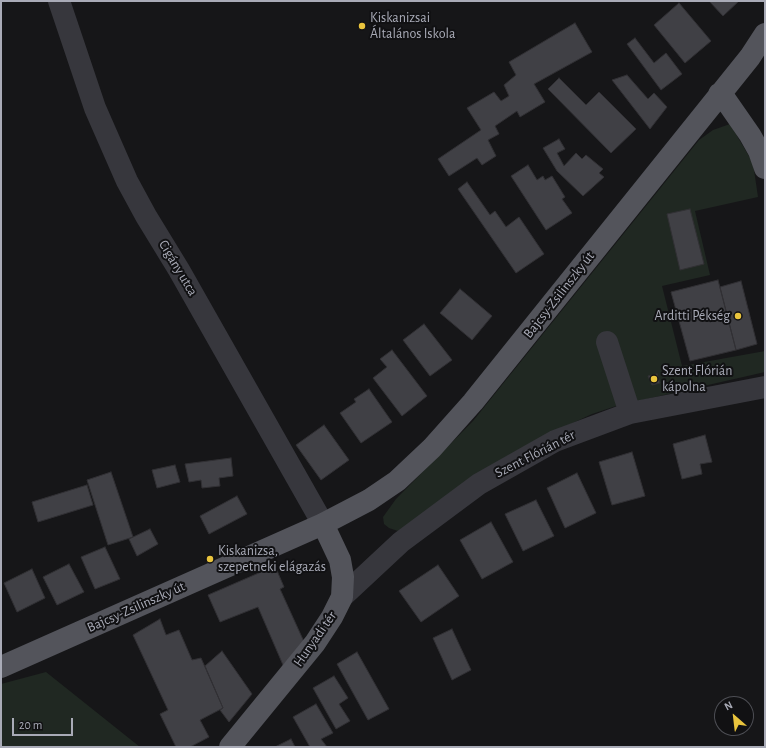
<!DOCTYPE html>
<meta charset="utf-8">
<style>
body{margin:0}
#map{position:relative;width:766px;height:748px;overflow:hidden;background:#161618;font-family:"Alegreya Sans",sans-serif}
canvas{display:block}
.frame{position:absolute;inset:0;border:2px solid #a9abb7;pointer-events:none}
.north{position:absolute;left:714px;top:696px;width:40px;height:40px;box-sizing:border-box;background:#111113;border:1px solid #4e4f55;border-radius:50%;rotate:332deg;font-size:11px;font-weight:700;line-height:16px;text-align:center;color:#a9abb7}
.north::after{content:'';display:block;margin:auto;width:14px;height:18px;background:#e9c43d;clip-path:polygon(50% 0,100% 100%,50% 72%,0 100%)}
.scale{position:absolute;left:12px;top:718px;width:61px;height:18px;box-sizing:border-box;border:2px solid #a9abb7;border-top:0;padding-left:5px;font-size:12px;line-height:14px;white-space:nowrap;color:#a9abb7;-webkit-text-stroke:3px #111113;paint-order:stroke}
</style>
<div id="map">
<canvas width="766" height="748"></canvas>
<div class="frame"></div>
<div class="north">N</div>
<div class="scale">20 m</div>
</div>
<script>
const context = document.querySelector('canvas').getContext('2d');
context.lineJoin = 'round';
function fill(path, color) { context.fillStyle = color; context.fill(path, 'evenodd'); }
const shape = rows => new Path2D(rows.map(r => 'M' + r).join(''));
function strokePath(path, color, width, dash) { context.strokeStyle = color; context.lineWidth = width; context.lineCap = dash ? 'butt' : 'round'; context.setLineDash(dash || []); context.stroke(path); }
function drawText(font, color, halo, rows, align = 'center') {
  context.font = font + ' "Alegreya Sans",sans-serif'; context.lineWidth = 4; context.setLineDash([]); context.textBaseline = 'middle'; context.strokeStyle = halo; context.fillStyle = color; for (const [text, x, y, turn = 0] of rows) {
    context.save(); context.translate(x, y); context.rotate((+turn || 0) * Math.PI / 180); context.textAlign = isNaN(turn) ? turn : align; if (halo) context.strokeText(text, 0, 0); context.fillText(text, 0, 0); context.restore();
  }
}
fill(shape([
 [730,124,753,163,758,197,695,211,710,275,662,286,682,366,765,351,765,372,616,406,592,414,543,437,410,524,398,531,389,528,384,524,383,517,396,499,473,421,699,140,713,130],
 [46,672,140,747,1,747,1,684]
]), '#202822');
const building = shape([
 [709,1,739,1,723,16,709,1],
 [679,3,711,41,685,63,654,25,679,3],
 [575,23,592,52,534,84,545,102,520,117,517,111,495,126,499,134,488,140,496,156,482,165,477,158,449,176,438,159,481,130,467,108,494,92,501,101,509,96,504,85,516,75,509,62,575,23],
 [635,38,654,63,666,53,682,74,661,90,627,44,635,38],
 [627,75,648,99,654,93,667,107,650,129,612,80,627,75],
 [559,78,586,105,599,92,636,129,611,153,548,89,559,78],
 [559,139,565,149,557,153,564,166,576,153,582,159,586,155,603,169,599,173,604,177,583,196,557,171,543,148,559,139],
 [528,165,537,180,543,176,545,180,552,176,565,197,562,199,572,213,546,230,511,176,528,165],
 [467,182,490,215,495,211,506,227,519,217,544,254,516,273,458,189,467,182],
 [690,209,704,264,680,270,667,214,690,209],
 [718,280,736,350,690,361,671,292,718,280],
 [741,281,757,344,736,350,720,287,741,281],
 [460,289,492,316,472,340,440,313,460,289],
 [424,324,452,360,430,376,403,340,424,324],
 [392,350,427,396,402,416,373,378,387,367,380,359,392,350],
 [657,374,660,383,652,385,648,376,657,374],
 [369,389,392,422,361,443,340,413,356,402,354,399,369,389],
 [324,425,349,460,321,480,296,445,324,425],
 [705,435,712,462,700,464,702,474,682,479,673,444,705,435],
 [632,452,645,496,612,505,599,462,632,452],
 [231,458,233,476,219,478,220,486,202,488,201,480,189,482,185,464,231,458],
 [175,465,180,482,157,488,152,470,175,465],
 [111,472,133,537,108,545,87,480,111,472],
 [577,473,596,513,565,528,547,488,577,473],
 [87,485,93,505,38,522,32,502,87,485],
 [237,496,247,514,209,534,200,516,237,496],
 [536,500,554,536,523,551,505,514,536,500],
 [491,522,513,562,482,579,460,540,491,522],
 [150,529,158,544,137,556,129,539,150,529],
 [105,547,120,579,95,589,81,557,105,547],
 [69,564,84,592,57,605,43,577,69,564],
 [438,565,459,596,421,622,399,591,438,565],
 [275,566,284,587,280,589,305,644,283,665,258,607,220,622,208,595,275,566],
 [32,569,45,598,17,612,4,583,32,569],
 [160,619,166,635,179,630,192,660,201,658,223,708,200,720,209,737,190,747,176,747,160,714,168,710,133,635,160,619],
 [452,629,471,670,452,680,433,638,452,629],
 [222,651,252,694,229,722,220,710,223,708,205,666,222,651],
 [357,652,389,709,368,720,337,664,357,652],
 [334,676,348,698,339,704,350,721,336,729,313,688,334,676],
 [316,704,333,733,321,739,327,747,310,747,293,717,316,704],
 [291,739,295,747,275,747,291,739]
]);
fill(building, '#404045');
strokePath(building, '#313034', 1);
strokePath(shape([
 [59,1,95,108,127,181,146,216,179,270,323,524],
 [607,342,630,413],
 [342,597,401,542,479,484,555,441,630,413,765,387]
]), '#37373d', 22);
strokePath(shape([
 [719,94,725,99,750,135,759,151,765,168],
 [1,667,323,524,369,500,397,481,432,448,473,402,750,57,765,34],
 [230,747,315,643,332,617,342,597,343,577,340,560,323,524]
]), '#53545b', 22);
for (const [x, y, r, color] of [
 [362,26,4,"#e9c43d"],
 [738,316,4,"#e9c43d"],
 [654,379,4,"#e9c43d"],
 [210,559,4,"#e9c43d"]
]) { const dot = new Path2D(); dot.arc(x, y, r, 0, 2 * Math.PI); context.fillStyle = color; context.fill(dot); strokePath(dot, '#111113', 1.5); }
drawText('14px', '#a9abb7', '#111113', [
 ["Kiskanizsai",370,18],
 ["Általános Iskola",370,34],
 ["Arditti Pékség",730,316,"right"],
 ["Szent Flórián",662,371],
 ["kápolna",662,387],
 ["Kiskanizsa,",218,551],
 ["szepetneki elágazás",218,567]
], 'left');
drawText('14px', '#a9abb7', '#111113', [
 ["Cigány utca",178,268,59],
 ["Bajcsy-Zsilinszky út",559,295,-52],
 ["Szent Flórián tér",535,454,-27],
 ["Bajcsy-Zsilinszky út",136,607,-24],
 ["Hunyadi tér",315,639,-55]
]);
</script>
